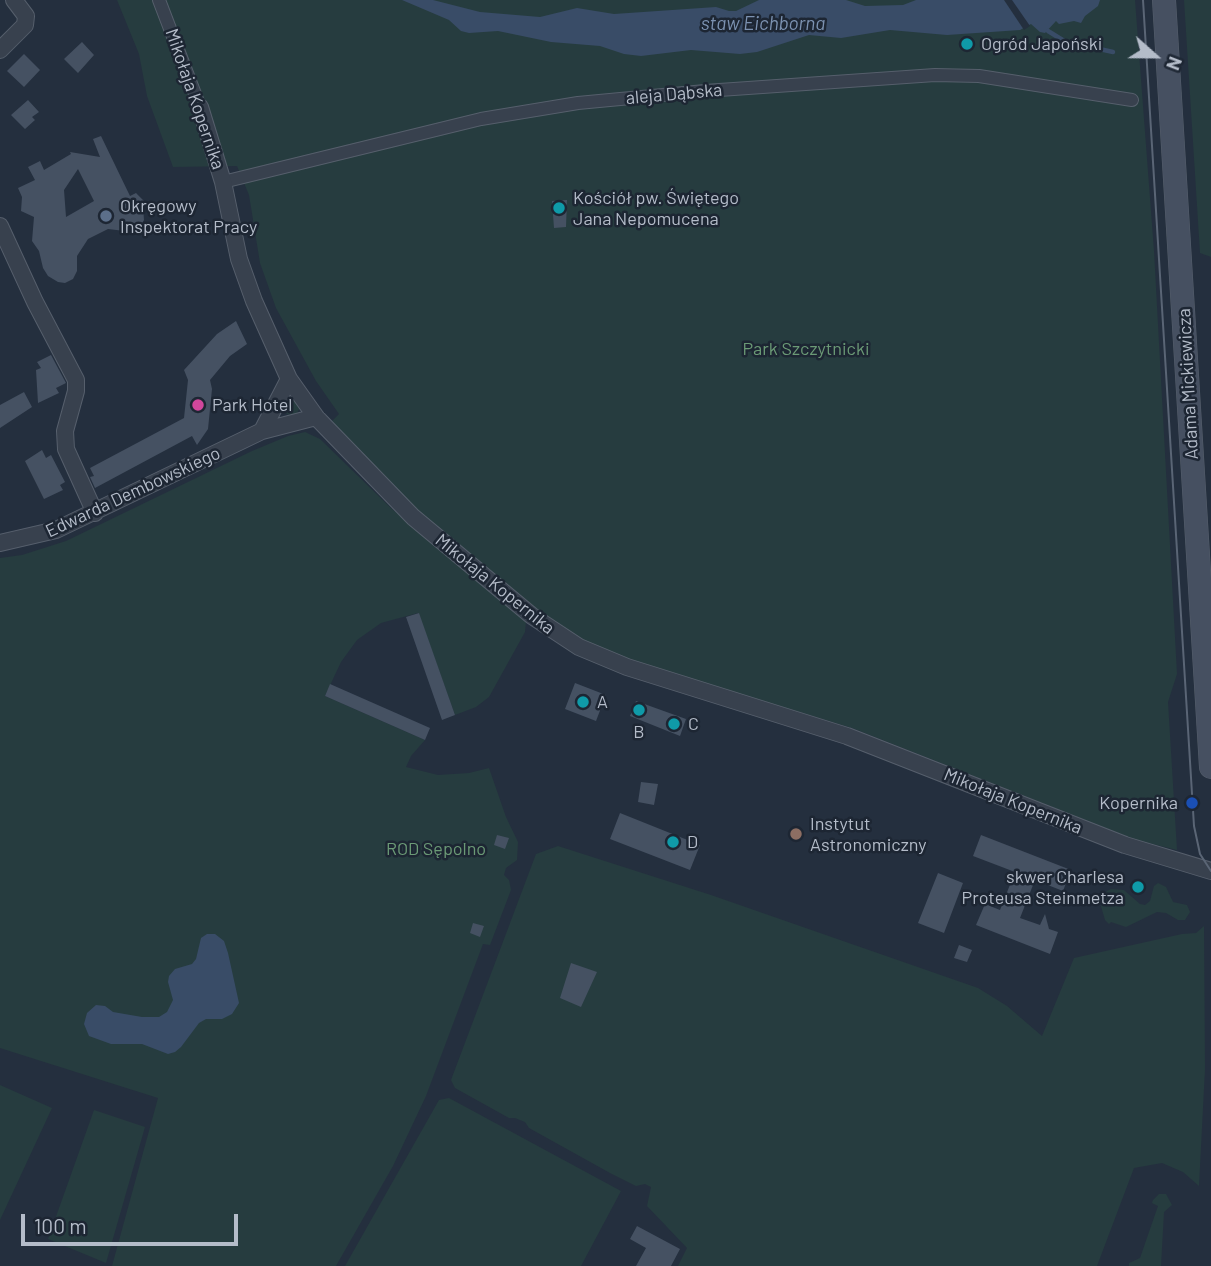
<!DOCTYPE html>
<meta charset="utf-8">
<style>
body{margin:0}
#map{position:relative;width:1211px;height:1266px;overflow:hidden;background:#242f3e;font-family:Barlow,sans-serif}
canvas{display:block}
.north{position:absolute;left:1120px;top:21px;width:70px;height:70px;-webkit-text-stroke:5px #1d2633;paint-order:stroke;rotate:111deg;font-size:19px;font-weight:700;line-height:28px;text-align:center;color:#b4bcc9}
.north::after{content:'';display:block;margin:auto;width:24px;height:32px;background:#b4bcc9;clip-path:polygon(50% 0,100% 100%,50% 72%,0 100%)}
.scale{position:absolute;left:21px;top:1214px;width:217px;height:32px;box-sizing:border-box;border:4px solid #b4bcc9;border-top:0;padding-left:9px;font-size:21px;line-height:24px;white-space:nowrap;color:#b4bcc9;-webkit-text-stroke:5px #1d2633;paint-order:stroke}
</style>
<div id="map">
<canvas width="1211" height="1266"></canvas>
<div class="north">N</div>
<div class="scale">100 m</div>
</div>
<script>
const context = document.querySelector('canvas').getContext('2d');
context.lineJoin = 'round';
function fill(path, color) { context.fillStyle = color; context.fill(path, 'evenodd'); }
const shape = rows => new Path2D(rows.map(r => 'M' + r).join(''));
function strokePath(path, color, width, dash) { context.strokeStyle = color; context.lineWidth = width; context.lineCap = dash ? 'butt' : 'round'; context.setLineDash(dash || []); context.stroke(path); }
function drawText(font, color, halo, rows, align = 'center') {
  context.font = font + ' Barlow,sans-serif'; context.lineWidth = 5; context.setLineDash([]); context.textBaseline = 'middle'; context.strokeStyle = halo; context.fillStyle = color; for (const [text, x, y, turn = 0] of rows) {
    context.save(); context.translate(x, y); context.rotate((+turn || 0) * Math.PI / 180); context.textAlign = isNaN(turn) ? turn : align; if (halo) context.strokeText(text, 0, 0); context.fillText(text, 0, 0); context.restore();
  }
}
fill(shape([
 [117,0,1135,0,1154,251,1177,674,1168,702,1177,850,1136,840,852,728,632,662,577,639,520,600,443,535,329,424,339,414,316,381,276,308,260,263,249,195,237,166,173,167,147,96,139,54],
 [1184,0,1211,0,1211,257,1200,253],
 '282 406a9 9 0 1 1 18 0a9 9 0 1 1-18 0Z',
 [305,432,320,439,392,509,526,621,525,632,489,697,476,707,455,715,418,613,381,623,357,640,341,662,325,696,425,740,411,756,406,767,438,775,469,773,489,768,506,817,518,842,517,860,506,868,504,875,509,880,511,890,490,945,483,944,426,1096,393,1166,336,1266,112,1266,158,1098,0,1048,0,558,22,555,66,541,252,451,288,436],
 [558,846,711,895,978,988,1007,1006,1042,1036,1074,958,1182,934,1196,933,1204,926,1205,1069,1199,1186,1183,1172,1162,1163,1134,1168,1097,1266,678,1266,687,1248,647,1206,651,1187,645,1184,636,1186,610,1173,529,1128,525,1122,515,1118,509,1118,455,1088,451,1080,536,854],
 [1158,883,1166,887,1173,902,1187,905,1190,912,1185,920,1178,920,1166,913,1157,912,1126,927,1111,922,1109,924,1105,920,1100,903,1107,891,1111,889,1124,890,1140,904,1145,905,1150,901,1154,886],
 [0,1085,52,1108,0,1220],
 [449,1098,621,1191,581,1266,345,1266,439,1100],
 [94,1110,145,1127,106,1263,48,1239],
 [1159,1194,1166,1194,1172,1205,1164,1212,1161,1266,1129,1266,1129,1263,1140,1258,1158,1206,1152,1203,1153,1200]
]), '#263c3f');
fill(shape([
 [402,0,433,0,480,12,540,17,577,8,614,14,716,7,729,11,736,11,759,0,846,0,865,6,903,5,916,0,1100,0,1098,6,1085,16,1081,23,1074,21,1059,24,1056,21,1045,33,1040,32,1031,24,1020,30,947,35,890,30,841,38,809,35,757,52,740,54,691,50,641,56,624,54,600,46,551,42,498,31,469,33,461,31,449,20],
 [207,934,215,934,224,941,228,953,239,1003,232,1014,222,1019,206,1019,199,1023,181,1047,175,1052,168,1054,142,1044,111,1044,89,1036,84,1024,87,1013,96,1005,105,1006,113,1012,142,1017,159,1017,167,1012,173,1000,168,982,169,976,175,969,192,964,196,959,201,938]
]), '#394c67');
fill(shape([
 [1004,0,1012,0,1030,26,1024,30]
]), '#242f3e');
strokePath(shape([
 [1048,31,1074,47,1095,48,1113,52]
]), '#394c67', 4.5);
fill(shape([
 [82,42,94,55,78,73,64,59],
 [24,54,40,70,24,87,7,71],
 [28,100,39,112,32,117,35,120,25,129,11,115],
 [101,136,130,196,136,193,145,202,143,206,144,220,139,229,133,232,108,229,88,239,77,256,77,271,73,279,65,283,58,282,48,276,43,268,39,251,32,241,34,217,21,211,22,197,18,188,35,180,28,167,40,161,44,170,71,154,70,152,100,157,93,139],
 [78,169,94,201,66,217,64,190],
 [567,200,566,227,554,228,552,201],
 [236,321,247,344,230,356,210,380,212,389,208,429,197,445,192,436,95,488,90,477,94,476,90,468,184,418,188,380,184,370,217,334],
 [51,355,66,383,56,388,59,393,38,403,36,370,41,368,37,362],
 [24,392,32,407,0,428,0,405],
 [42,450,46,458,51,455,65,482,60,485,63,490,44,499,25,461],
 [419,613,455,715,442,720,406,617],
 [575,683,606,695,596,721,565,709],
 [330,684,430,728,425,740,325,696],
 [636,701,686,719,680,736,630,716],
 [641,782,658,784,654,805,638,802],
 [620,813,700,845,690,870,610,839],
 [497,835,509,838,505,849,494,845],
 [981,835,1071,870,1063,891,1035,880,1020,918,1040,925,1045,914,1049,929,1058,932,1050,954,976,925,985,904,1000,910,1015,872,973,856],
 [938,873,963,883,944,933,918,923],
 [473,923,484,926,480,937,470,933],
 [959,945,972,950,967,962,954,958],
 [571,963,597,972,581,1007,560,998],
 [637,1226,680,1249,671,1266,636,1266,646,1248,630,1239]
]), '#455162');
const pedestrian = shape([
 [159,0,200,107],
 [223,182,481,119,578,103,705,91,935,75,979,76,1132,100]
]);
const minor = shape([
 [0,50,25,25,26,16,14,0],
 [200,107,223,182,239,259,254,301,289,379,316,417,413,517,532,616,579,647,627,667,847,736,1125,845,1211,871],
 [0,226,35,302,76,380,76,391,65,431,66,449,95,513],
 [262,431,289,379],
 [0,543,56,530,262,431,316,417]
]);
const secondary = shape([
 [1164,0,1211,767]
]);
strokePath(pedestrian, '#565f6c', 14);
strokePath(minor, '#565f6c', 18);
strokePath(secondary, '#565f6c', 24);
strokePath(pedestrian, '#38414e', 12);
strokePath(minor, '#38414e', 16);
strokePath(secondary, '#465061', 23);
strokePath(shape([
 [1143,0,1194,826,1200,854,1211,871]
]), '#5a6575', 2);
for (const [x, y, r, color] of [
 [967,44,7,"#0f9aa8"],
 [559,208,7,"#0f9aa8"],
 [106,216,7,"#5c6f8a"],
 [198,405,7,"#d1479c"],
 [583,702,7,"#0f9aa8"],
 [639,710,7,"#0f9aa8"],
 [674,724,7,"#0f9aa8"],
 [1192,803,7,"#1a4fb4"],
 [796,834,7,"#8d6e63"],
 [673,842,7,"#0f9aa8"],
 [1138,887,7,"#0f9aa8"]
]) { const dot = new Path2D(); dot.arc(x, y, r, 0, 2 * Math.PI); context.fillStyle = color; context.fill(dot); strokePath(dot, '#1d2633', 2.5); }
drawText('18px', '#b4bcc9', '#1d2633', [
 ["Ogród Japoński",981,44],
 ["Kościół pw. Świętego",573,198],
 ["Jana Nepomucena",573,219],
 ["Okręgowy",120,206],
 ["Inspektorat Pracy",120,227],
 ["Park Hotel",212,405],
 ["A",597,702],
 ["C",688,724],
 ["B",639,732,"center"],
 ["Kopernika",1178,803,"right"],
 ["Instytut",810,824],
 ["Astronomiczny",810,845],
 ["D",687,842],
 ["skwer Charlesa",1124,877,"right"],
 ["Proteusa Steinmetza",1124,898,"right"]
], 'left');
drawText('18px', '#b4bcc9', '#1d2633', [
 ["aleja Dąbska",674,94,-5],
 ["Mikołaja Kopernika",195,99,71],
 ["Adama Mickiewicza",1188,384,-93],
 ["Edwarda Dembowskiego",133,492,-25],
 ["Mikołaja Kopernika",495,584,39],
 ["Mikołaja Kopernika",1013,801,22]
]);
drawText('18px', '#6b9a76', '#1d2633', [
 ["Park Szczytnicki",806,349],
 ["ROD Sępolno",436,849]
]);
drawText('italic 19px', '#7c92b1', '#1d2633', [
 ["staw Eichborna",763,24]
]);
</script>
